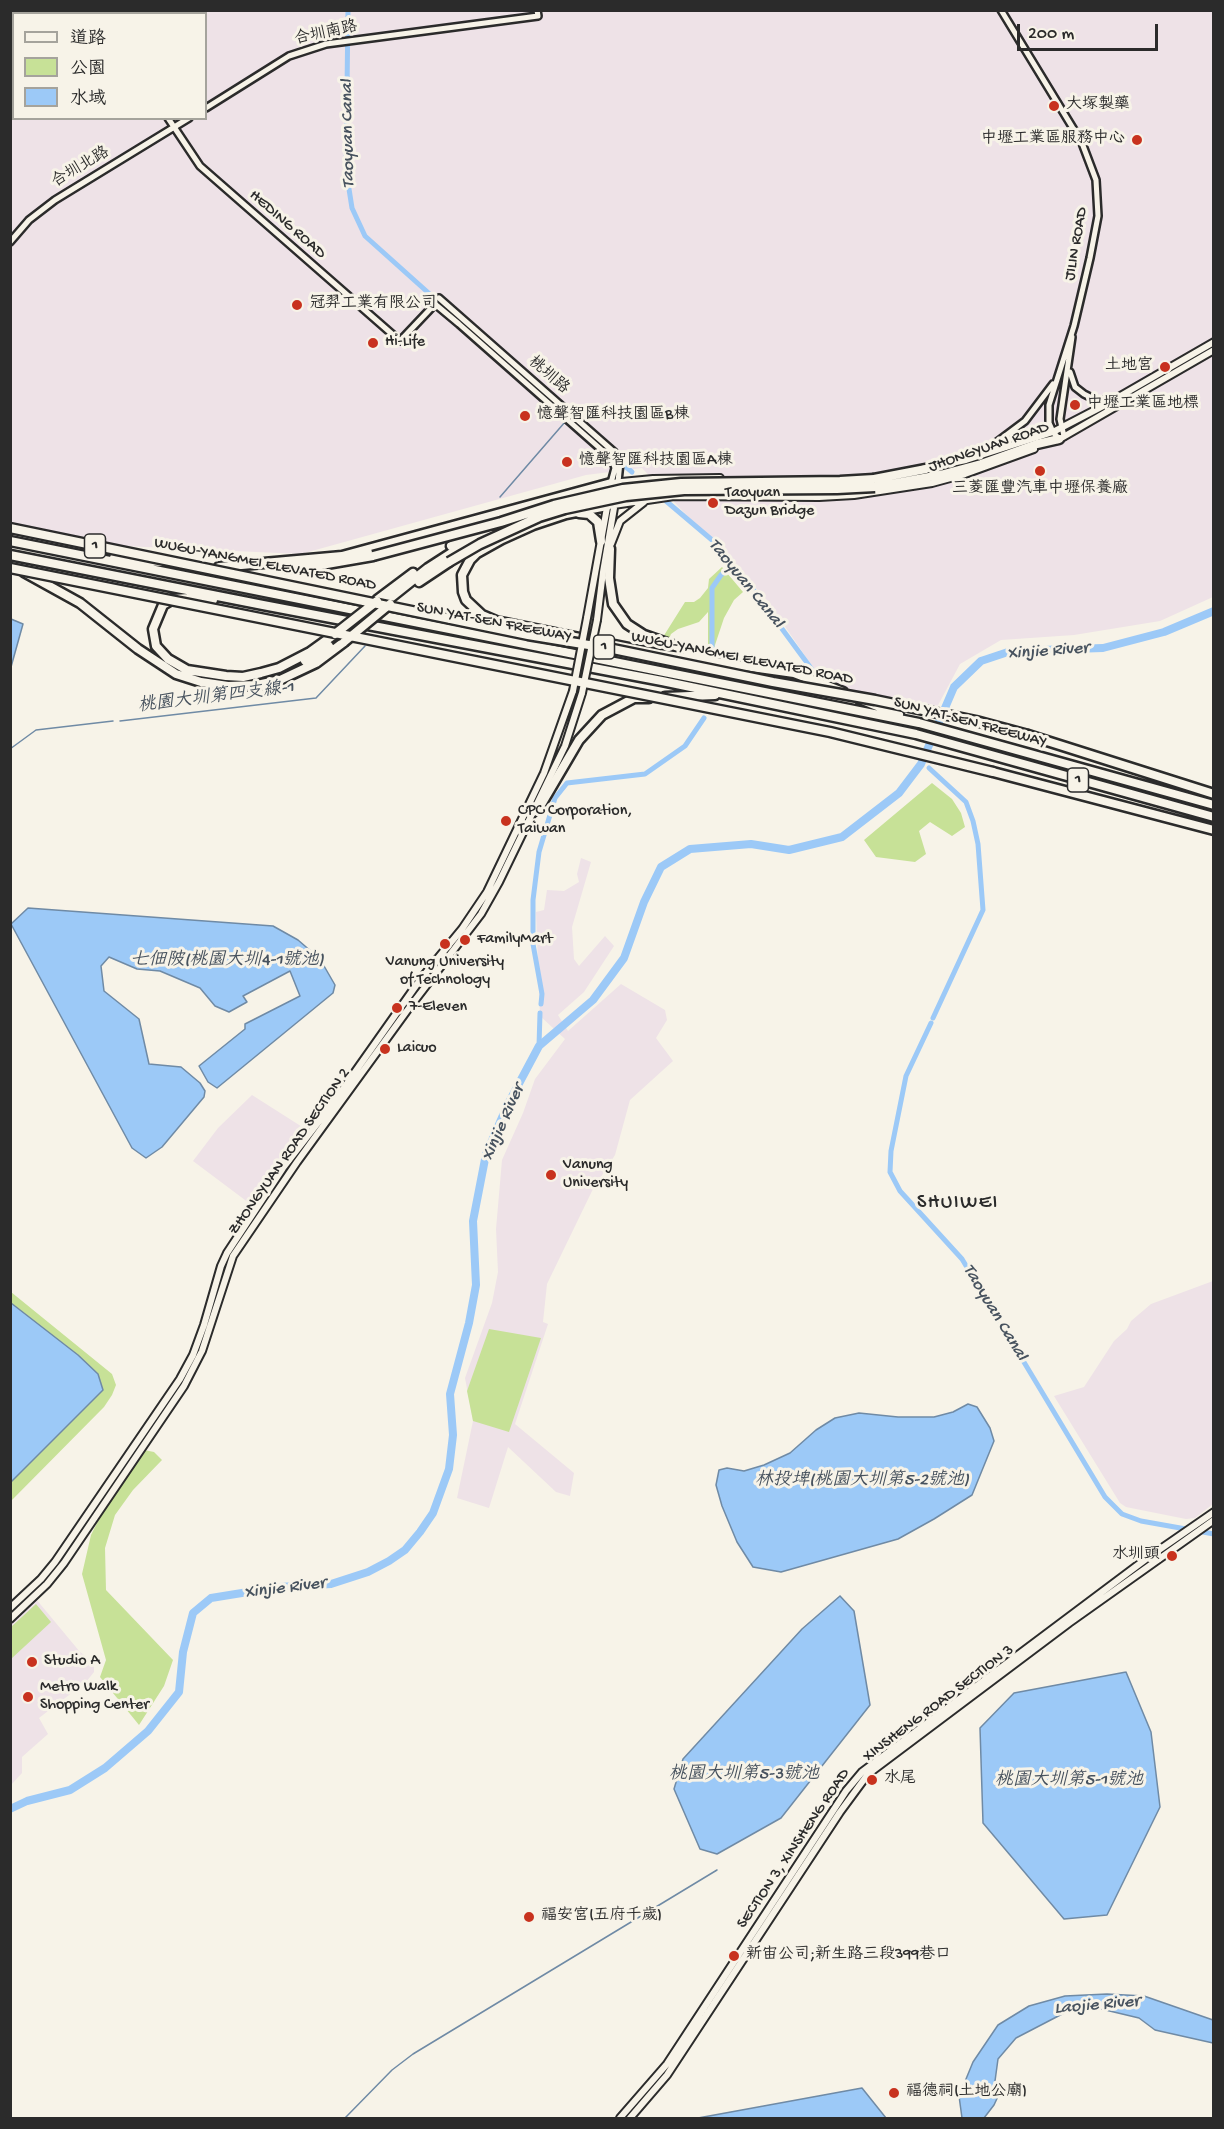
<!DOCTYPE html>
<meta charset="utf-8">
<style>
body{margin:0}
#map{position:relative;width:1224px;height:2129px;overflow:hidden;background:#f7f3e8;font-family:"Gochi Hand","LXGW WenKai TC",sans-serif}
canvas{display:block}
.frame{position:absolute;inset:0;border:12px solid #2b2b2b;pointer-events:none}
.legend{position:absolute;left:12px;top:12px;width:195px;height:108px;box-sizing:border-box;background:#f7f3e8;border:2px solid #a5a39c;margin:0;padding:8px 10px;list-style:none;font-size:18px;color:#2b2b2b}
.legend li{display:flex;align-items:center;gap:12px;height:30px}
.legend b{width:30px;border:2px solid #a5a39c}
.scale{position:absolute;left:1017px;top:24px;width:141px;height:27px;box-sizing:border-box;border:3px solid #2b2b2b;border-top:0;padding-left:8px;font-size:18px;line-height:21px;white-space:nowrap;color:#2b2b2b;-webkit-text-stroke:4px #f7f3e8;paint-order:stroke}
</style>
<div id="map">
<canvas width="1224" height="2129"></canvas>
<div class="frame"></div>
<ul class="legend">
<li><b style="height:8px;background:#f7f3e8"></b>道路</li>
<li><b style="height:16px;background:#c7e197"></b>公園</li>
<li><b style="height:16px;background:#9cc9f7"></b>水域</li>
</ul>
<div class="scale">200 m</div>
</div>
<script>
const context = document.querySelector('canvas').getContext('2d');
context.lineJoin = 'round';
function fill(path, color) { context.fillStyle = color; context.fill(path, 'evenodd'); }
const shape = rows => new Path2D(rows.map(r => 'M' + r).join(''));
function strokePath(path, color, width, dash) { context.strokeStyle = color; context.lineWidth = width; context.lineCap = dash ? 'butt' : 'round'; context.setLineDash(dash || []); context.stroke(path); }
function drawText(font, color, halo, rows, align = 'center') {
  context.font = font + ' "Gochi Hand","LXGW WenKai TC",sans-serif'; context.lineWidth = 6; context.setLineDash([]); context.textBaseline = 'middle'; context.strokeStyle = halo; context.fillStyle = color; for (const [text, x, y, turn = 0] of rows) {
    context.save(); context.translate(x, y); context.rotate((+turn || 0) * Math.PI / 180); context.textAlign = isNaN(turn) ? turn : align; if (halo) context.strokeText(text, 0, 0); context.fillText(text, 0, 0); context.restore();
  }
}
fill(shape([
 [11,11,1213,11,1213,597,1160,621,1074,635,1001,640,960,664,936,709,826,686,766,599,642,468,586,475,301,554,101,545,11,525],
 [14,14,206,14,206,118,14,118],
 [581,858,591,862,572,927,574,959,579,966,605,936,614,946,584,992,558,1015,568,1031,621,984,665,1010,667,1020,656,1038,673,1061,630,1100,615,1155,592,1191,547,1284,543,1322,548,1324,515,1424,574,1473,570,1496,556,1492,508,1447,489,1508,457,1498,473,1421,465,1378,492,1303,498,1272,496,1229,502,1160,523,1113,535,1079,565,1039,540,1016,536,912,544,910,547,890,564,891,579,882,577,874],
 [252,1095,307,1130,253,1206,193,1161,218,1128],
 [1213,1281,1213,1504,1195,1518,1186,1519,1126,1507,1120,1503,1054,1396,1084,1387,1114,1341,1127,1329,1131,1321,1151,1304],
 [36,1599,80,1652,94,1662,94,1672,86,1682,39,1718,48,1734,22,1757,22,1773,11,1785,11,1623]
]), '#eee2e7');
fill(shape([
 [722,567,743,592,734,600,724,618,712,654,708,654,708,612,699,622,678,629,671,634,669,639,663,637,685,602,694,602,700,598,708,588,709,579],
 [932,783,952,799,961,813,965,827,952,836,930,822,919,831,926,854,915,862,876,857,864,840],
 [11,1292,112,1374,116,1385,112,1395,104,1407,11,1501],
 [489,1329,541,1338,509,1432,473,1421,467,1391],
 [144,1450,154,1452,162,1460,133,1490,115,1515,105,1548,106,1590,173,1660,164,1686,139,1725,100,1677,106,1660,82,1574,91,1535,103,1511],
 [36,1604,51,1622,11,1659,11,1627]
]), '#c7e197');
const water = shape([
 [11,619,23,624,11,667,11,619],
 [28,908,273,926,298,940,320,959,335,985,333,993,217,1088,208,1082,199,1066,245,1029,245,1024,300,996,290,971,243,996,247,1002,229,1012,215,1006,200,988,160,971,137,969,109,957,101,966,104,991,139,1019,149,1064,181,1067,200,1083,205,1091,204,1097,162,1147,146,1158,132,1148,11,924,28,908],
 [11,1303,78,1355,98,1374,103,1390,11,1482,11,1303],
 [968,1404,977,1407,990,1428,994,1441,972,1495,934,1519,898,1539,781,1572,753,1567,737,1542,722,1506,716,1485,719,1470,727,1468,744,1471,764,1465,790,1453,816,1430,835,1418,859,1413,898,1417,934,1417,953,1412,968,1404],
 [840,1596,854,1611,870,1705,781,1818,717,1854,700,1849,674,1789,683,1759,802,1629,840,1596],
 [1126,1672,1151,1732,1160,1807,1107,1915,1064,1919,983,1823,980,1728,1014,1693,1126,1672],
 [1107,1994,1144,1996,1213,2020,1213,2043,1155,2030,1139,2018,1097,2008,1068,2011,1016,2038,998,2059,995,2081,1000,2092,994,2105,984,2118,962,2118,959,2096,973,2062,998,2025,1029,2006,1065,1996,1107,1994],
 [862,2088,886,2118,697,2118,698,2118,862,2088]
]);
fill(water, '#9cc9f7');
strokePath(water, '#6f8aa5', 1.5);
strokePath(shape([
 [500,497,565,422],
 [120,721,316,698,365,646],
 [10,749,36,730,113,721],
 [345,2118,392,2070,413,2054,717,1870]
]), '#6f8aa5', 1.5);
strokePath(shape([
 [348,10,346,170,352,208,365,236,433,297],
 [625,466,632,472],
 [666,501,712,540,749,584,816,675],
 [712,648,712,588,721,575,733,565],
 [929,768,966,802,973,821,978,844,983,910,933,1018],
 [541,1004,542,994,533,944,533,900,539,852,555,798,567,783,645,774,685,746,704,718],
 [931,1023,906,1076,891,1151,890,1172,900,1191,962,1259,1105,1497,1122,1514,1141,1521,1214,1534],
 [539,1046,540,1013]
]), '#9cc9f7', 5);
strokePath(shape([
 [10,1809,27,1801,70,1790,105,1768,148,1731,179,1692,183,1652,193,1613,211,1598,279,1587,331,1584,368,1572,389,1561,405,1550,420,1532,433,1513,449,1469,453,1435,450,1394,469,1323,476,1285,473,1221,486,1154,507,1106,539,1046,593,1000,624,958,644,902,661,867,690,849,751,844,789,850,842,837,899,793,921,764,954,687,981,661,1011,651,1103,648,1164,632,1214,611]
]), '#9cc9f7', 8);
const tertiary = shape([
 [101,10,102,14],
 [1001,10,1082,143,1096,180,1098,216,1090,258,1074,326,1049,405,1049,423,1053,432,1059,439],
 [206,108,289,56,326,44,538,16,537,10],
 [168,118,200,166,400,341,435,304,459,324,612,459,615,468,611,483],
 [10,242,29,220,55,200,189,118],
 [439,298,614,452,620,462,618,482],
 [1070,372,1075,387,1084,394,1098,401,1112,400],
 [1064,436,1060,419,1072,337],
 [974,455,993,445,1025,421,1053,384]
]);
const secondary = shape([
 [1058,440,1214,350],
 [922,469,966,460,1053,432,1103,406,1214,342],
 [610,486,611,483,653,479,720,478],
 [607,506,674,496,819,497,854,495,932,483,965,474,1034,449],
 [611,544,620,521,644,502],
 [587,618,608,502],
 [597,620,603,572,615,502],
 [10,1608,41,1579,55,1562,180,1379,193,1355,204,1325,221,1266,227,1253,283,1168,331,1106,420,980,462,929,487,892,544,773,573,691],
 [10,1619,47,1584,64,1563,184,1386,202,1351,233,1256,297,1162,406,1012,481,914,499,882,565,746,582,693],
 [620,2118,667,2064,846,1791,862,1772,1146,1559,1214,1512],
 [630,2118,667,2075,840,1812,868,1774,1069,1623,1214,1520]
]);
const motorway = shape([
 [874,479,926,469],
 [875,487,940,475,981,464,1037,444,1059,439],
 [607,506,566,514,533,525,502,539,477,553,470,560,462,575,463,592,466,600,482,615,496,621,659,654,794,673,843,692],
 [579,513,589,514,598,522,601,541],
 [10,541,919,723,1214,805],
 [451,546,481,529],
 [610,549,609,578,613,604,627,624,644,635,709,658],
 [10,555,263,605,662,681,916,734,1214,817],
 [114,558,161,562],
 [219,567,342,556,611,483],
 [287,568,321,565,373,556],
 [24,572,80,603,138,649,176,674,201,682,228,686,257,685,280,680,316,663,344,642],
 [419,582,449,562],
 [213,600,189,598,173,599,163,605,153,629,156,646,168,659,187,670,226,676,243,677,261,673,279,668,310,652,335,634],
 [377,600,413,573],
 [384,603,428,568,459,548,483,535,535,515],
 [305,661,329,646],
 [665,697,715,695],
 [860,699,899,715],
 [1028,735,1214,794],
 [993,772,1214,830],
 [533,812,542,803,579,740,602,715,634,698,649,698]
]);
strokePath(tertiary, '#2b2b2b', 10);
strokePath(secondary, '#2b2b2b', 10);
strokePath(motorway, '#2b2b2b', 13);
strokePath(tertiary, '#f7f3e8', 5);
strokePath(secondary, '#f7f3e8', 6);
strokePath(motorway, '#f7f3e8', 8);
const secondaryBridge = shape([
 [573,691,587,618],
 [582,693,597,620]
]);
const motorwayBridge = shape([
 [10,528,528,635,613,649,773,682,875,700,976,721,1028,735],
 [373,556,501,522,554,505,623,489,681,483,840,481,874,479],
 [449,562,480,544,539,517,565,509,626,496,684,490,837,489,875,487],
 [10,568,830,732,993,772],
 [335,634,377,601],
 [344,642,390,604]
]);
strokePath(secondaryBridge, '#2b2b2b', 10, []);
strokePath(motorwayBridge, '#2b2b2b', 13, []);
strokePath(secondaryBridge, '#f7f3e8', 6);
strokePath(motorwayBridge, '#f7f3e8', 8);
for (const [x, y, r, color] of [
 [1054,106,6,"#c8321e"],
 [1137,140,6,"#c8321e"],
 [297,305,6,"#c8321e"],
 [373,343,6,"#c8321e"],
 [1165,367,6,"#c8321e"],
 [1075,405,6,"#c8321e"],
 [525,416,6,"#c8321e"],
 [567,462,6,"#c8321e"],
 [1040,471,6,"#c8321e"],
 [713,503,6,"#c8321e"],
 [506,821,6,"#c8321e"],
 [465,940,6,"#c8321e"],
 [445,944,6,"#c8321e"],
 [397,1008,6,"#c8321e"],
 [385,1049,6,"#c8321e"],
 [551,1175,6,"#c8321e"],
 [1172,1556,6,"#c8321e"],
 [32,1662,6,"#c8321e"],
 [28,1697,6,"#c8321e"],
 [872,1780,6,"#c8321e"],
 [529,1917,6,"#c8321e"],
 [734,1956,6,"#c8321e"],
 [894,2093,6,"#c8321e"]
]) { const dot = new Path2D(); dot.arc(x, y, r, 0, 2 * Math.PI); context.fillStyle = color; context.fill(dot); strokePath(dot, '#f7f3e8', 2); }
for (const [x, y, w] of [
 [95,546,21],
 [604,647,21],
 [1078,780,21]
]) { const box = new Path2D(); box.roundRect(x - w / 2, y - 12, w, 24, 4.5); context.fillStyle = '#f7f3e8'; context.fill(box); strokePath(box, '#2b2b2b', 1.5); }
drawText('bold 15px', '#2b2b2b', null, [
 ["1",95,546],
 ["1",604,647],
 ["1",1078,780]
]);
drawText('16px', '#2b2b2b', '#f7f3e8', [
 ["合圳南路",326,34,-12],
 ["合圳北路",81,168,-31],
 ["HEDING ROAD",287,225,41],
 ["JILIN ROAD",1077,244,-80],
 ["桃圳路",548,376,41],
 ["JHONGYUAN ROAD",989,448,-19],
 ["WUGU-YANGMEI ELEVATED ROAD",265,565,11],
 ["SUN YAT-SEN FREEWAY",494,623,11],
 ["WUGU-YANGMEI ELEVATED ROAD",742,659,11],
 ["SUN YAT-SEN FREEWAY",970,723,15],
 ["ZHONGYUAN ROAD SECTION 2",290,1152,-55],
 ["XINSHENG ROAD SECTION 3",939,1704,-37],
 ["SECTION 3, XINSHENG ROAD",794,1849,-56]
]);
drawText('16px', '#2b2b2b', '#f7f3e8', [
 ["大塚製藥",1066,106],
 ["中壢工業區服務中心",1125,140,"right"],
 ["冠羿工業有限公司",309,305],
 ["Hi-Life",385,343],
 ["土地宮",1153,367,"right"],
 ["中壢工業區地標",1087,405],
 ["憶聲智匯科技園區B棟",537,416],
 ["憶聲智匯科技園區A棟",579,462],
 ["三菱匯豐汽車中壢保養廠",1040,490,"center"],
 ["Taoyuan",725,494],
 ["Dazun Bridge",725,512],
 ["CPC Corporation,",518,812],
 ["Taiwan",518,830],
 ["FamilyMart",477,940],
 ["Vanung University",445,963,"center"],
 ["of Technology",445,981,"center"],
 ["7-Eleven",409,1008],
 ["Laicuo",397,1049],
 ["Vanung",563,1166],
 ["University",563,1184],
 ["水圳頭",1160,1556,"right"],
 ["Studio A",44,1662],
 ["Metro Walk",40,1688],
 ["Shopping Center",40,1706],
 ["水尾",884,1780],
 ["福安宮(五府千歲)",541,1917],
 ["新宙公司;新生路三段399巷口",746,1956],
 ["福德祠(土地公廟)",906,2093]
], 'left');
drawText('italic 18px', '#47525e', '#f7f3e8', [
 ["Taoyuan Canal",349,134,-91],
 ["Taoyuan Canal",745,584,51],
 ["Xinjie River",1048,652,-4],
 ["桃園大圳第四支線-1",216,698,-7],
 ["七佃陂(桃園大圳4-1號池)",227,961],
 ["Xinjie River",504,1123,-66],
 ["Taoyuan Canal",994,1313,59],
 ["林投埤(桃園大圳第5-2號池)",862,1481],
 ["Xinjie River",285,1589,-7],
 ["桃園大圳第5-3號池",744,1775],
 ["桃園大圳第5-1號池",1069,1781],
 ["Laojie River",1097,2006,-5]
]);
context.letterSpacing = '1.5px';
drawText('20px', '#2b2b2b', '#f7f3e8', [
 ["SHUIWEI",958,1204]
]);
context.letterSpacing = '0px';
</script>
